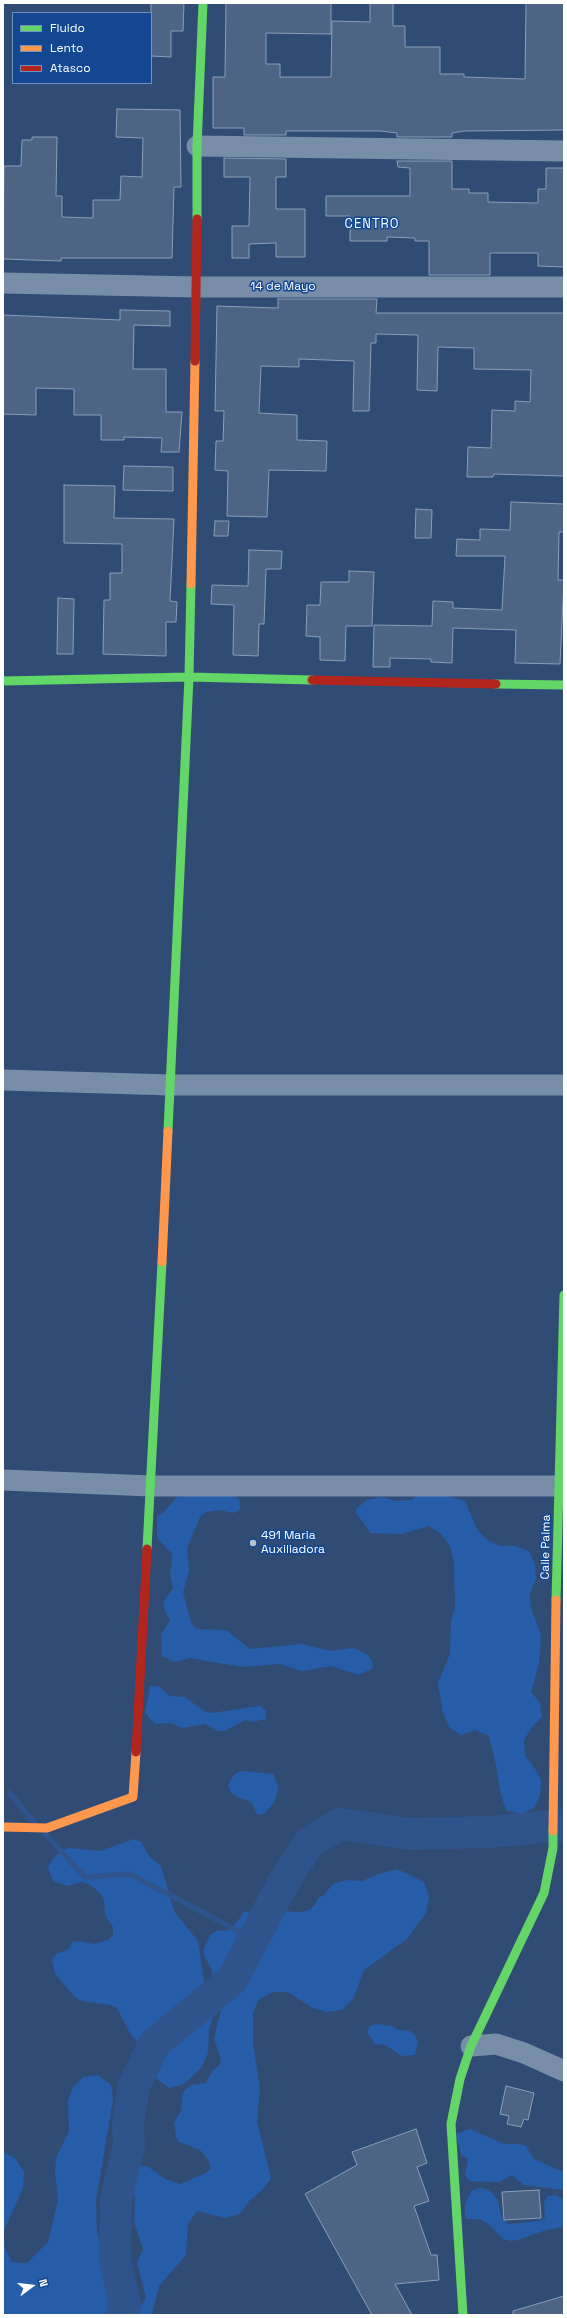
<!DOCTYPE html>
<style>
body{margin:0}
#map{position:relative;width:567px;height:2318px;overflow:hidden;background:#304c75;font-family:"Space Grotesk",sans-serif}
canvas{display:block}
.frame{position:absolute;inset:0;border:4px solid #fff;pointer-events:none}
.legend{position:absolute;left:12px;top:12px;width:140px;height:72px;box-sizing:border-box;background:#134792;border:1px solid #7191be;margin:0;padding:5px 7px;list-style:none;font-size:12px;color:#fff}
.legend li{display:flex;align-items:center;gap:8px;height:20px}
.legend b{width:20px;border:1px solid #7191be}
.north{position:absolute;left:12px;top:2266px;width:40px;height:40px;-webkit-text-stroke:3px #134792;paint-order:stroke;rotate:75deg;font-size:11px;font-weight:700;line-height:16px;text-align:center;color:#fff}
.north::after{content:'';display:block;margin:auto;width:14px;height:18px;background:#fff;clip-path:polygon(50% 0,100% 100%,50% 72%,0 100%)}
</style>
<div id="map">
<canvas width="567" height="2318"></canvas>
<div class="frame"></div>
<ul class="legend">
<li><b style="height:5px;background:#63d668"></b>Fluido</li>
<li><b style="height:5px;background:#ff974d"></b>Lento</li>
<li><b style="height:5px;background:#b3261e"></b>Atasco</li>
</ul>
<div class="north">N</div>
</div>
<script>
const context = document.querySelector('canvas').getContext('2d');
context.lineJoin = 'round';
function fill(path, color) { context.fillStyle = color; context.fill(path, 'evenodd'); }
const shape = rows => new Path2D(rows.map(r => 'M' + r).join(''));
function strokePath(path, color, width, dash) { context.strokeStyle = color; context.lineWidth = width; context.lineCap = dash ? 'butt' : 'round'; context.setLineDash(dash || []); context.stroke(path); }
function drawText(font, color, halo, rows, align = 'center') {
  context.font = font + ' "Space Grotesk",sans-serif'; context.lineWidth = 3; context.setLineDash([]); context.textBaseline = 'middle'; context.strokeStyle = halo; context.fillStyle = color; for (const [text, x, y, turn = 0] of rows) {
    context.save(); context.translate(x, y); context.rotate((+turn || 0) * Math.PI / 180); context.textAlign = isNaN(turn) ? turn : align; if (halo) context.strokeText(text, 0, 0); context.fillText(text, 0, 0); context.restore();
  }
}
fill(shape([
 [439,1489,451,1497,465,1501,477,1529,487,1540,500,1546,515,1546,529,1551,535,1564,536,1579,530,1593,531,1608,541,1635,539,1664,531,1692,540,1703,542,1717,532,1727,524,1740,525,1756,534,1767,541,1780,540,1795,534,1808,521,1814,506,1810,501,1795,496,1765,489,1736,475,1730,461,1735,449,1727,443,1713,438,1683,450,1654,451,1622,455,1606,454,1561,450,1546,441,1534,429,1526,401,1534,371,1533,356,1513,356,1509,367,1500,382,1497,396,1501,411,1500,423,1491],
 [179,1495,235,1495,240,1501,240,1509,234,1513,219,1510,206,1512,200,1517,187,1548,189,1571,183,1592,191,1623,196,1629,226,1630,250,1649,302,1644,331,1651,353,1648,367,1654,372,1660,373,1668,359,1675,331,1666,301,1671,280,1664,242,1667,190,1658,175,1662,162,1656,161,1634,170,1621,164,1608,164,1601,173,1588,170,1575,172,1561,172,1554,157,1538,157,1516,164,1512],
 [150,1686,158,1686,170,1696,185,1697,204,1711,211,1713,260,1706,266,1711,266,1719,252,1722,245,1720,225,1731,218,1731,205,1724,183,1728,170,1723,155,1724,145,1713],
 [243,1771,273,1774,278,1786,277,1793,275,1801,265,1813,258,1815,251,1802,237,1797,231,1793,228,1786,231,1779,236,1773],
 [134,1839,141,1842,149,1856,161,1866,174,1911,198,1941,204,1980,216,2008,209,2030,208,2053,201,2068,184,2084,169,2088,157,2079,141,2045,131,2035,117,2008,111,2005,82,2001,75,1997,55,1974,52,1960,56,1954,69,1949,72,1942,80,1941,94,1944,108,1940,113,1935,113,1927,105,1915,104,1900,100,1893,89,1884,81,1882,67,1886,53,1881,48,1867,51,1861,62,1850,69,1848,100,1851],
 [397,1869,424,1882,429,1897,426,1913,407,1939,364,1970,353,1999,342,2010,327,2012,313,2008,288,1992,273,1992,259,1999,253,2013,253,2043,260,2089,257,2121,271,2179,261,2191,249,2201,240,2214,225,2218,197,2211,188,2224,186,2255,159,2286,152,2315,135,2315,146,2298,137,2262,143,2249,134,2222,135,2199,131,2178,140,2166,147,2166,165,2179,180,2184,206,2173,211,2168,209,2161,200,2150,179,2142,176,2137,174,2123,181,2111,182,2096,185,2090,191,2085,206,2083,213,2070,219,2066,221,2059,214,2039,221,2010,211,1968,204,1956,204,1948,210,1935,216,1931,231,1930,245,1911,257,1915,279,1911,302,1912,309,1910,315,1905,318,1898,324,1895,333,1884,348,1880,362,1881,376,1875],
 [377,2024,392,2026,398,2030,410,2031,415,2035,418,2042,415,2055,401,2056,386,2045,375,2044,367,2032,370,2026],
 [98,2075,111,2085,113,2099,96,2201,97,2231,106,2276,109,2306,106,2315,3,2315,3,2234,5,2248,12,2262,27,2263,48,2242,58,2200,55,2172,56,2158,69,2131,68,2101,73,2087,83,2077],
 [470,2129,504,2144,519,2144,526,2146,534,2159,561,2171,564,2170,564,2190,524,2185,512,2175,500,2182,469,2181,465,2175,468,2159,461,2155,456,2134],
 [3,2152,15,2158,24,2172,23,2188,3,2233],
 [480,2188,487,2189,493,2194,497,2199,503,2220,509,2224,539,2221,545,2218,544,2202,548,2196,555,2195,564,2200,564,2227,546,2230,518,2240,511,2241,503,2239,487,2223,480,2219,465,2219,465,2203,472,2190]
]), '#265da9');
strokePath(shape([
 [10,1793,34,1822],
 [45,1834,85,1877,130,1874,255,1940]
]), '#2f548b', 5.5);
strokePath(shape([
 [122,2315,125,2305,115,2259,116,2199,129,2147,128,2121,134,2085,155,2043,232,1980,283,1883,309,1843,340,1824,411,1834,489,1832,564,1825]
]), '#2f548b', 32);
const building = shape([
 [151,3,184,3,183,31,171,31,171,57,151,56,151,3],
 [226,3,331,3,331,34,266,33,266,64,280,64,280,77,331,77,332,21,370,22,370,3,393,3,393,26,405,26,405,47,440,47,440,74,464,74,464,77,525,79,526,3,564,3,564,130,464,131,452,133,452,137,397,137,397,133,381,131,286,131,286,135,244,135,244,128,213,128,213,77,225,77,226,3],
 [117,109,180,110,181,187,174,187,172,258,61,258,61,261,3,259,4,166,21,166,22,140,32,140,32,137,57,137,56,196,62,196,62,217,93,218,93,200,120,200,121,176,142,177,143,138,116,137,117,109],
 [224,158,286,159,286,177,276,177,276,209,305,209,305,257,276,257,276,243,249,244,249,258,232,258,232,226,249,226,250,177,224,177,224,158],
 [397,161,452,161,452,189,469,189,469,193,488,193,488,202,538,203,538,189,546,189,546,168,564,168,564,267,538,266,538,253,490,253,490,275,429,275,429,241,415,241,415,238,387,237,387,241,350,241,350,216,326,216,326,196,410,196,410,168,398,167,397,161],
 [278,299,377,299,376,313,564,313,564,476,494,474,493,477,467,477,468,447,491,448,492,410,515,411,515,401,530,402,531,370,474,369,474,348,438,347,437,391,417,390,418,335,376,334,376,343,371,343,369,411,353,411,354,361,299,359,299,367,261,366,259,413,297,415,297,440,327,441,326,471,269,470,267,517,227,516,228,471,215,470,216,441,223,441,224,411,215,411,217,306,278,308,278,299],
 [120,310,170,311,170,326,134,325,133,369,166,369,166,412,182,412,179,452,161,452,162,438,124,437,124,440,101,440,101,415,74,415,74,389,36,388,36,415,3,414,3,315,120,320,120,310],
 [124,466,173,467,173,491,123,490,124,466],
 [64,485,115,486,114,518,174,519,170,601,177,602,176,622,166,622,166,656,103,654,104,600,110,600,110,573,122,573,122,544,64,543,64,485],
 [511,502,564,504,564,532,559,532,558,580,564,580,560,664,515,663,516,630,453,628,452,663,431,662,431,659,390,658,390,667,373,667,374,625,432,626,433,601,453,602,453,608,502,610,505,556,456,556,457,539,480,540,480,529,510,530,511,502],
 [416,509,432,510,431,538,415,538,416,509],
 [215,521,229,521,228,536,214,536,215,521],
 [249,550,282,551,281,569,266,569,264,624,259,624,258,656,233,655,234,605,211,604,212,585,248,586,249,550],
 [349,571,374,572,372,626,346,626,345,661,320,660,320,637,306,636,307,605,320,605,321,582,349,582,349,571],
 [58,598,74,599,73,654,57,654,58,598],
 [506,2086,534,2093,528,2120,524,2119,521,2127,507,2124,509,2116,500,2114,506,2086],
 [416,2129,427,2163,417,2167,429,2201,414,2206,431,2255,437,2255,439,2280,395,2284,412,2315,372,2315,305,2194,357,2165,352,2152,416,2129],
 [539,2190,541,2218,504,2220,502,2192,539,2190],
 [564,2296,564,2315,513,2315,513,2311,564,2296]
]);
fill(building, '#4d6484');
strokePath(building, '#8c9db6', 1);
strokePath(shape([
 [197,146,564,151],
 [3,283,197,287,564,287],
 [3,1080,171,1085,564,1085],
 [3,1480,151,1486,564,1486],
 [471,2046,496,2044,524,2053,564,2071]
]), '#788da8', 21);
strokePath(shape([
 [197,219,197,146,203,3],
 [3,681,189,677,312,680],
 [496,684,564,685],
 [168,1131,189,677,191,584],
 [147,1549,162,1262],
 [556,1600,564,1295],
 [463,2315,451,2124,460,2079,471,2046,544,1893,553,1848,553,1831]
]), '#63d668', 9);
strokePath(shape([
 [191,584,195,361],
 [162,1262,168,1131],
 [3,1827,47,1828,133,1797,136,1752],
 [553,1831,556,1600]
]), '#ff974d', 9);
strokePath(shape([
 [195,361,197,219],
 [312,680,496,684],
 [136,1752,147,1549]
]), '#b3261e', 9);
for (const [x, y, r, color] of [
 [253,1543,4,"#b7c0cf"]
]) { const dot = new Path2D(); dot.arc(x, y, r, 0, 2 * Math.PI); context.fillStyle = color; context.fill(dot); strokePath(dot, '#134792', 1.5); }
drawText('12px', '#fff', '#134792', [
 ["14 de Mayo",283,287],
 ["Calle Palma",546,1547,-89]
]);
drawText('12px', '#fff', '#134792', [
 ["491 Maria",261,1536],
 ["Auxiliadora",261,1550]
], 'left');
context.letterSpacing = '1px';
drawText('13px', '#fff', '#134792', [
 ["CENTRO",372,224]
]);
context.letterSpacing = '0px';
</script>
